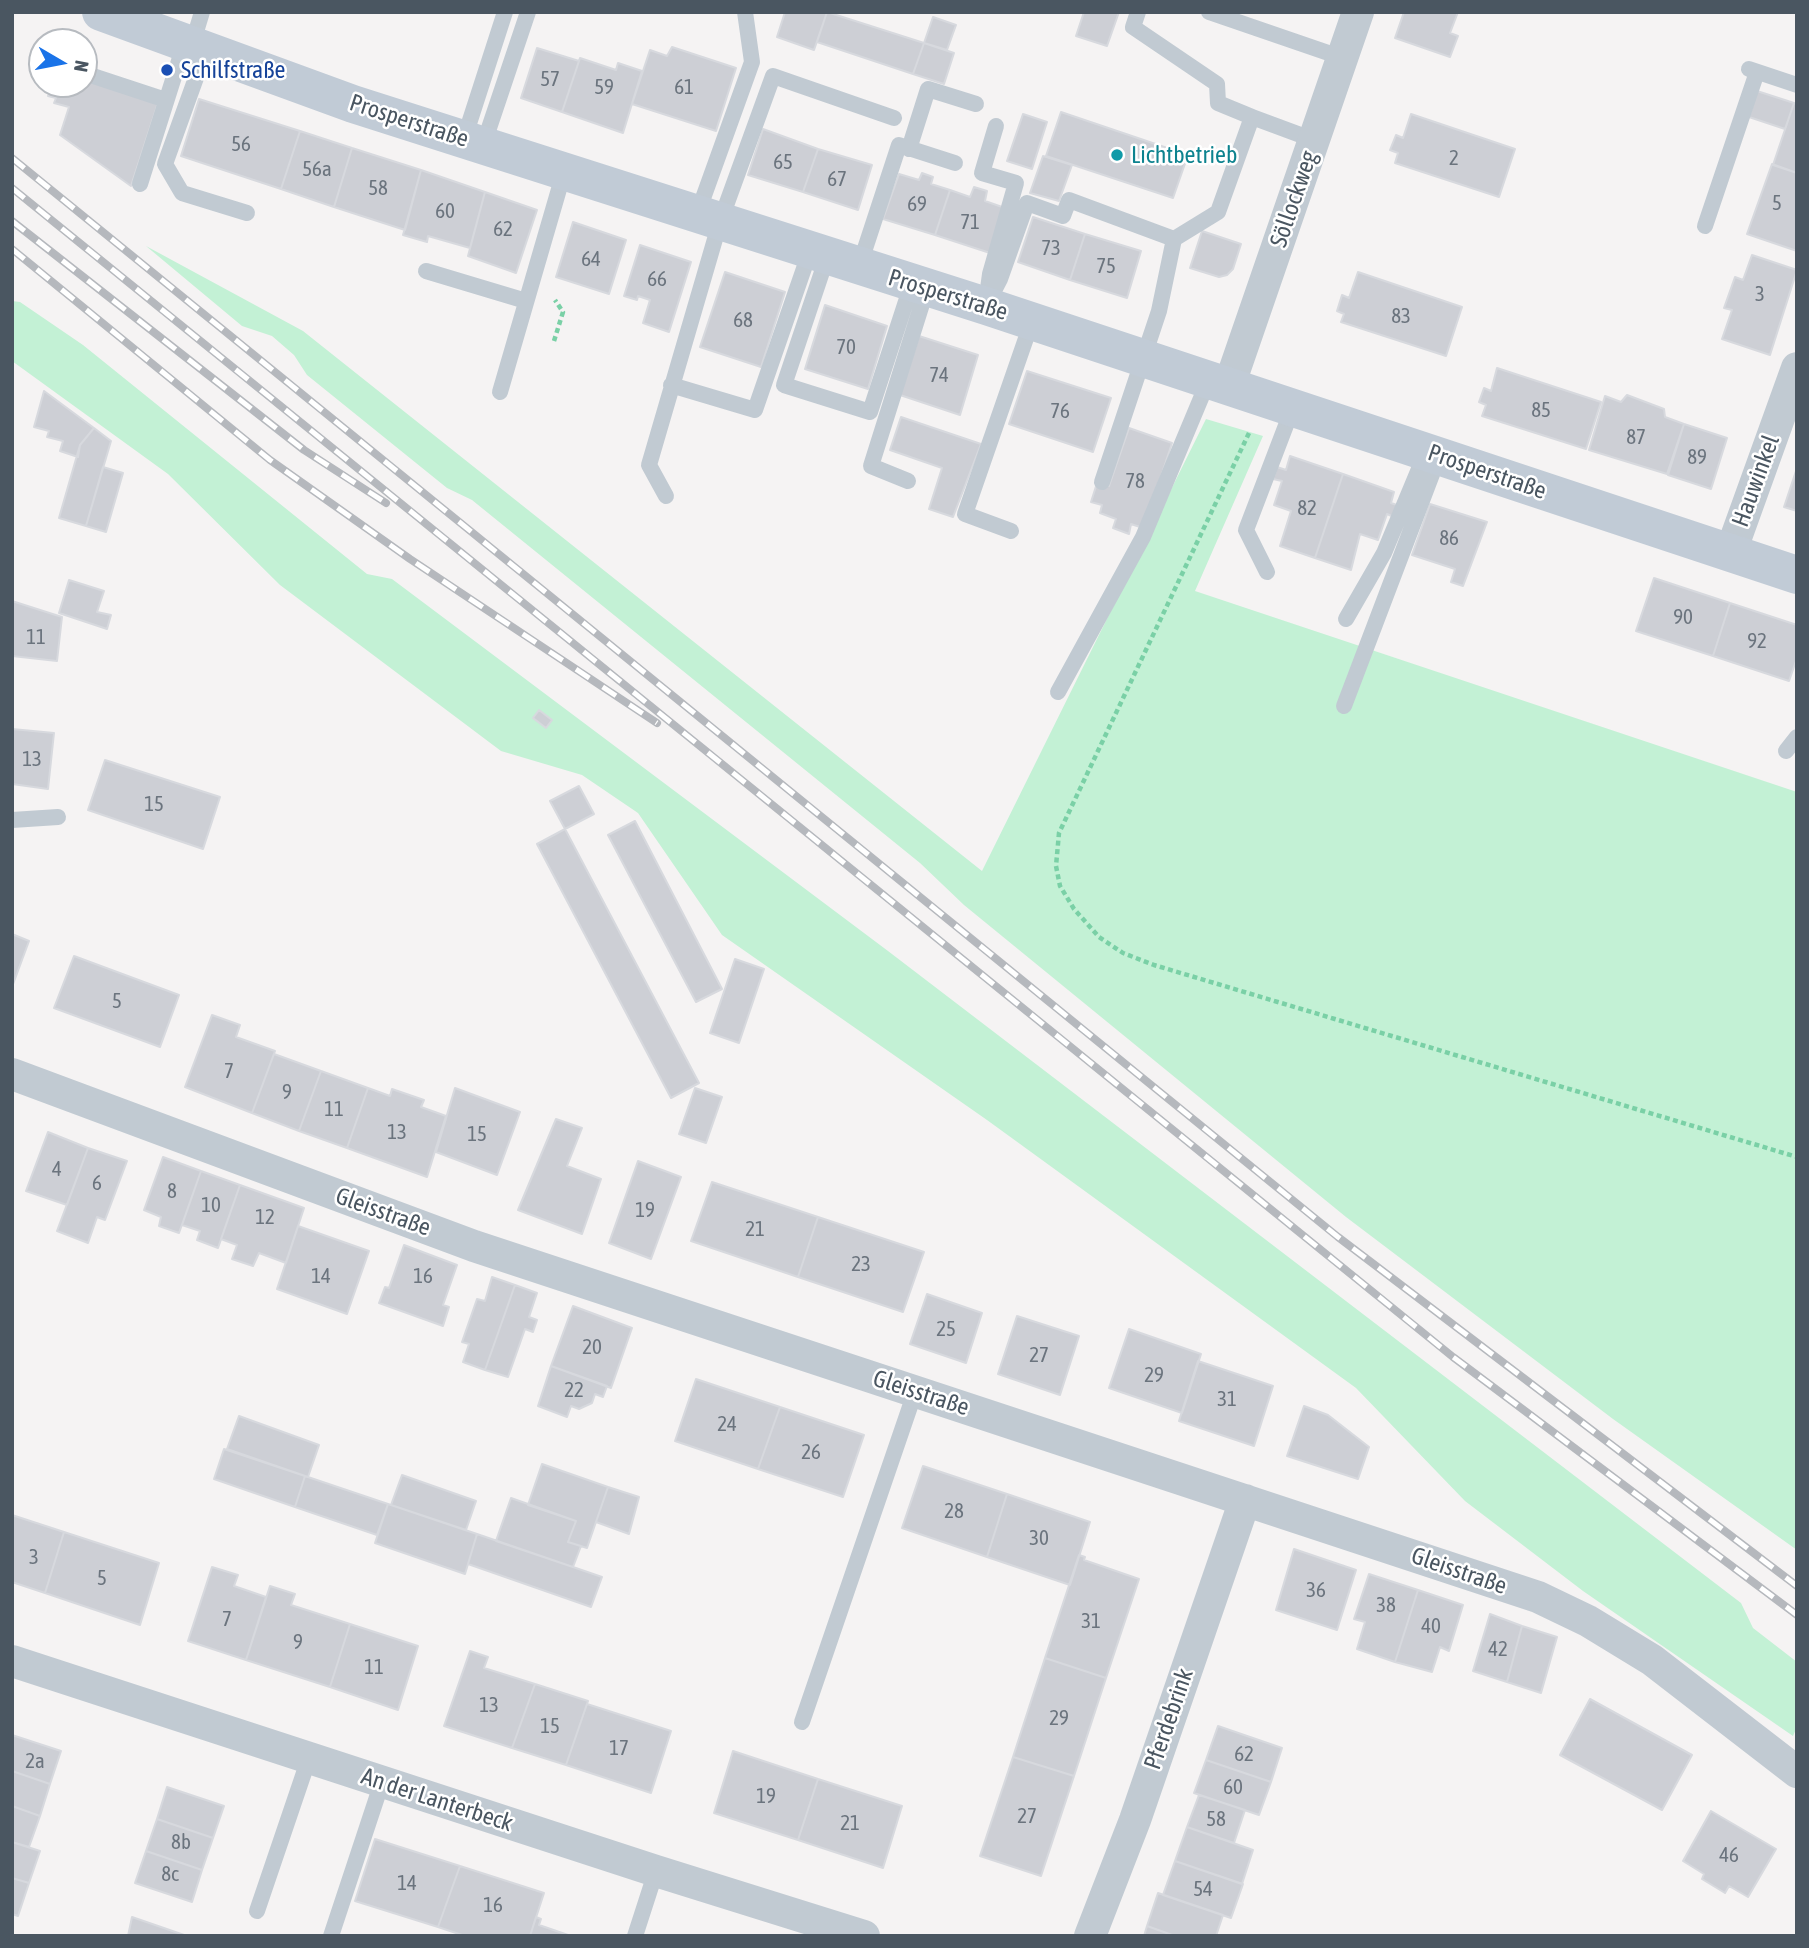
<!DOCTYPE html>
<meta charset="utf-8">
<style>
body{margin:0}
#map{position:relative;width:1809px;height:1948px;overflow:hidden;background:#f5f3f3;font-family:"Asap Condensed",sans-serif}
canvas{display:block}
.frame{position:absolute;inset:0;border:14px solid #4a5661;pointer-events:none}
.north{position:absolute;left:28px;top:28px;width:70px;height:70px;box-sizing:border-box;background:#fff;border:2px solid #b7bbc0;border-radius:50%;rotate:100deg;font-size:19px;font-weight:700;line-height:28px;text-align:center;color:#4a5661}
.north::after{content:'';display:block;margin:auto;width:24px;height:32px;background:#1a73e8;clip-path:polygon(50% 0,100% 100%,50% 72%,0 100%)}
</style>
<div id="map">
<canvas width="1809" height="1948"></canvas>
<div class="frame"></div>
<div class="north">N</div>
</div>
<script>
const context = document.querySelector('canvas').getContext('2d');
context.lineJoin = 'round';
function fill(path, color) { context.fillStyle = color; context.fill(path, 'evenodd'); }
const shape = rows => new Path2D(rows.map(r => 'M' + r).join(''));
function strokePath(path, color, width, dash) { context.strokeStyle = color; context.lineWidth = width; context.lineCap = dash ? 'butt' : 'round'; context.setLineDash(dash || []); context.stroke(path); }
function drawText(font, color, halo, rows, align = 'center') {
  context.font = font + ' "Asap Condensed",sans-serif'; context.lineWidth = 5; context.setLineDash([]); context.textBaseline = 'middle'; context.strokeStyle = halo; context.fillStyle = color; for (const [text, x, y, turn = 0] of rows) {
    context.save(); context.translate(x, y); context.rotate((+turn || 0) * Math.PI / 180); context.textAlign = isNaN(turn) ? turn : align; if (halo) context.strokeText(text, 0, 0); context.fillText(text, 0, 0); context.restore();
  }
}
fill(shape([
 [146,246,303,331,982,871,1206,419,1263,436,1195,591,1797,792,1797,1550,1613,1419,1346,1217,964,905,920,863,472,500,447,488,307,375,294,355,272,336,242,326],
 [12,301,20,302,83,345,367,574,392,579,888,951,1741,1603,1753,1628,1797,1662,1797,1727,1793,1736,1583,1591,1465,1501,1356,1388,987,1120,722,935,638,813,582,775,501,751,280,585,168,474,12,361]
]), '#c3f1d5');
const building = shape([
 [785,12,827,12,814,50,777,37,785,12],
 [827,12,924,43,913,74,817,42,827,12],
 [1084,12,1119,12,1107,46,1076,36,1084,12],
 [1404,12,1458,12,1450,33,1458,36,1450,57,1395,38,1404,12],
 [933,17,956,25,947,50,924,43,933,17],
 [924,43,954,53,944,84,913,74,924,43],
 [672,47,736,68,716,131,632,104,650,50,667,56,672,47],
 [537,48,579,61,562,112,521,98,537,48],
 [580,58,616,70,618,63,642,71,623,133,562,112,580,58],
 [84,79,158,103,131,186,60,135,69,107,54,103,56,98,48,96,52,84,84,84,84,79],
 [1757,91,1794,103,1785,129,1749,117,1757,91],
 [199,99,300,131,281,189,181,156,199,99],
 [1794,103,1797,104,1797,173,1773,165,1794,103],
 [1061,112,1188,155,1173,198,1046,156,1061,112],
 [1023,114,1047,122,1032,169,1007,161,1023,114],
 [1411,114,1515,149,1499,197,1395,163,1398,153,1390,150,1396,135,1403,138,1411,114],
 [763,129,818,149,803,192,748,175,763,129],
 [300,131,352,148,334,207,281,189,300,131],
 [352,148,421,170,405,230,334,207,352,148],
 [818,149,872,165,858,210,803,192,818,149],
 [1043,156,1072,165,1059,201,1030,193,1043,156],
 [1772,164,1797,173,1797,251,1747,234,1772,164],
 [421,170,485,192,470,248,428,236,427,242,403,235,421,170],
 [922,173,933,177,931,184,950,190,935,235,883,219,899,174,919,180,922,173],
 [974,187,987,191,985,201,1005,208,990,253,935,235,950,190,970,197,974,187],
 [485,192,537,210,516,273,468,256,485,192],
 [1033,217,1085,234,1070,280,1018,262,1033,217],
 [573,222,626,240,609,294,556,277,573,222],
 [1202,231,1241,244,1233,269,1227,275,1219,277,1190,268,1202,231],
 [1085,234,1141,251,1127,298,1070,280,1085,234],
 [640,245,691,262,669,332,643,323,650,300,638,296,637,300,624,296,640,245],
 [1752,255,1797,270,1770,355,1722,339,1732,310,1724,308,1735,277,1743,280,1752,255],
 [725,272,785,292,761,367,700,347,725,272],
 [1358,272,1462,307,1446,356,1341,322,1344,314,1337,311,1342,295,1349,298,1358,272],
 [825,305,887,326,868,389,805,369,825,305],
 [919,336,978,355,960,415,900,395,919,336],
 [1497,368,1601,402,1586,449,1482,416,1486,405,1479,402,1484,388,1491,391,1497,368],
 [1027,371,1111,398,1093,452,1009,424,1027,371],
 [44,391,94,428,80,445,78,457,60,451,63,441,47,437,49,431,34,427,44,391],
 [1627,395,1664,409,1665,417,1684,424,1667,474,1589,450,1605,396,1621,402,1627,395],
 [901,417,981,444,953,517,929,509,942,468,890,450,901,417],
 [1684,424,1727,438,1711,489,1668,475,1684,424],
 [94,428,111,441,86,526,59,518,80,445,94,428],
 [1129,428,1172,443,1150,510,1140,527,1131,524,1129,534,1113,528,1116,519,1100,513,1102,505,1091,502,1098,480,1109,486,1129,428],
 [1290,456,1343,474,1315,558,1280,546,1291,511,1274,505,1282,481,1273,479,1277,467,1286,470,1290,456],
 [103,467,123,473,106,532,86,526,103,467],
 [1797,468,1797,511,1784,507,1797,468],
 [1343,474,1394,492,1391,503,1397,505,1394,517,1387,514,1378,540,1360,534,1351,570,1315,558,1343,474],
 [1430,504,1487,522,1463,586,1451,582,1455,569,1412,555,1430,504],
 [1654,578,1730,603,1713,656,1636,631,1654,578],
 [69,580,104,591,97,612,111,615,107,629,59,613,69,580],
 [12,601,62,617,57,661,12,656,12,601],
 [1730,603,1797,625,1797,658,1789,681,1713,656,1730,603],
 [539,710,552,720,546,728,533,718,539,710],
 [12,729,54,733,48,789,12,784,12,729],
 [105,760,220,797,203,849,88,810,105,760],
 [579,786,594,814,565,829,550,801,579,786],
 [635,821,722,989,696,1002,608,835,635,821],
 [565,829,699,1083,671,1098,537,844,565,829],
 [12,934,29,941,12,987,12,934],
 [74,956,179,995,160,1047,54,1008,74,956],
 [735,959,764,969,739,1043,710,1033,735,959],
 [212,1015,240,1025,236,1037,275,1051,252,1113,185,1087,212,1015],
 [274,1054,321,1071,299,1131,252,1113,274,1054],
 [321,1071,368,1088,347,1148,299,1131,321,1071],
 [368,1088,390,1096,392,1089,424,1100,421,1107,446,1116,427,1177,347,1148,368,1088],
 [455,1088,520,1112,497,1175,436,1152,455,1088],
 [695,1088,722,1097,706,1143,679,1134,695,1088],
 [556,1119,582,1128,567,1166,601,1179,582,1234,518,1210,556,1119],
 [48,1132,88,1148,67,1205,26,1191,48,1132],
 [88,1148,127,1161,105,1220,97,1217,88,1243,57,1231,88,1148],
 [163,1157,201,1171,179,1233,159,1226,161,1217,144,1210,163,1157],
 [638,1161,681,1177,651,1259,609,1243,638,1161],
 [201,1171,240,1185,218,1248,197,1240,200,1231,182,1225,201,1171],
 [712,1182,818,1217,798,1277,691,1241,712,1182],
 [240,1185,304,1208,286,1263,259,1253,253,1266,232,1259,237,1245,221,1239,240,1185],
 [818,1217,924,1252,903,1312,798,1277,818,1217],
 [298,1226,369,1251,347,1314,277,1289,298,1226],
 [404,1245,457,1265,443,1305,449,1307,443,1326,379,1303,385,1287,389,1288,404,1245],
 [492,1277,515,1285,485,1370,463,1362,469,1344,462,1342,477,1299,485,1301,492,1277],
 [515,1285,537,1293,529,1317,537,1320,533,1332,525,1329,508,1377,485,1370,515,1285],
 [927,1294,982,1313,966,1363,910,1344,927,1294],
 [573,1306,632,1328,611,1388,551,1366,573,1306],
 [1017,1316,1079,1336,1060,1395,998,1374,1017,1316],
 [1129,1329,1201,1354,1182,1413,1109,1388,1129,1329],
 [1198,1361,1273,1386,1254,1446,1179,1421,1198,1361],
 [551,1366,607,1386,603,1397,595,1394,592,1403,579,1409,571,1406,567,1417,538,1406,551,1366],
 [696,1379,780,1407,758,1469,675,1441,696,1379],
 [1304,1406,1328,1415,1369,1447,1358,1479,1287,1456,1304,1406],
 [780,1407,864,1435,843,1497,758,1469,780,1407],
 [239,1416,319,1445,308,1477,227,1449,239,1416],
 [224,1449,305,1476,295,1507,214,1479,224,1449],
 [542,1464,608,1487,587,1548,568,1542,576,1521,528,1505,542,1464],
 [923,1466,1007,1494,987,1557,902,1528,923,1466],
 [402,1475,476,1501,466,1530,391,1505,402,1475],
 [305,1476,388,1504,377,1535,295,1507,305,1476],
 [608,1487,639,1497,629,1534,596,1522,608,1487],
 [1007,1494,1090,1522,1070,1585,987,1557,1007,1494],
 [511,1498,576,1521,568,1542,581,1546,573,1567,496,1541,511,1498],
 [388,1504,477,1534,465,1574,375,1543,388,1504],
 [12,1515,64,1532,45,1593,12,1582,12,1515],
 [64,1532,159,1563,140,1625,45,1593,64,1532],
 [477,1534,602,1577,591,1607,468,1564,477,1534],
 [1294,1549,1356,1570,1337,1630,1276,1610,1294,1549],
 [1079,1555,1085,1557,1084,1560,1139,1579,1106,1678,1045,1658,1079,1555],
 [212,1567,238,1575,234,1586,266,1597,246,1660,188,1641,212,1567],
 [1369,1574,1418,1590,1395,1662,1357,1649,1365,1622,1354,1619,1369,1574],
 [270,1586,295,1594,291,1605,350,1624,330,1687,246,1660,270,1586],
 [1418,1590,1463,1605,1449,1651,1440,1647,1432,1672,1395,1662,1418,1590],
 [1490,1614,1522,1626,1507,1682,1473,1671,1490,1614],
 [350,1624,418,1646,398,1710,330,1687,350,1624],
 [1522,1626,1557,1637,1541,1693,1507,1682,1522,1626],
 [470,1651,488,1657,484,1668,535,1684,512,1748,444,1726,470,1651],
 [1045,1658,1106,1678,1074,1776,1013,1757,1045,1658],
 [535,1684,588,1701,566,1765,512,1748,535,1684],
 [1590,1699,1692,1755,1662,1810,1560,1755,1590,1699],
 [587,1704,671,1731,651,1793,566,1765,587,1704],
 [1218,1726,1282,1748,1271,1782,1206,1760,1218,1726],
 [12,1735,61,1751,50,1784,12,1771,12,1735],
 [733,1751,818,1779,798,1840,714,1813,733,1751],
 [1013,1757,1074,1776,1041,1876,980,1856,1013,1757],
 [1206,1760,1271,1782,1259,1815,1194,1793,1206,1760],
 [12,1771,50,1784,40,1816,12,1806,12,1771],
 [818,1779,902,1806,883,1868,798,1840,818,1779],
 [167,1787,224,1806,213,1838,157,1819,167,1787],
 [1199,1795,1245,1810,1234,1843,1187,1827,1199,1795],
 [12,1806,40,1816,29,1847,12,1842,12,1806],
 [1711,1811,1776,1849,1748,1897,1729,1886,1725,1893,1702,1879,1704,1874,1683,1861,1711,1811],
 [157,1819,213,1838,202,1870,146,1851,157,1819],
 [1187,1827,1253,1850,1242,1884,1175,1861,1187,1827],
 [375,1839,460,1866,438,1927,355,1901,375,1839],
 [12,1842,40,1851,29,1883,12,1878,12,1842],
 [146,1851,202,1870,192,1902,135,1883,146,1851],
 [1175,1861,1243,1884,1231,1918,1163,1895,1175,1861],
 [460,1866,544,1893,530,1936,465,1936,438,1927,460,1866],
 [12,1878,29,1883,18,1916,12,1914,12,1878],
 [1158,1893,1223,1915,1216,1936,1175,1936,1147,1926,1158,1893],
 [132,1917,187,1936,128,1936,132,1917],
 [536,1917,541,1919,539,1925,571,1936,530,1936,536,1917],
 [1147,1926,1175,1936,1144,1936,1147,1926]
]);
fill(building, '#cdcfd5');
strokePath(building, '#d7d9de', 2);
strokePath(shape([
 [554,341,563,312,555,300],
 [1249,433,1059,833,1056,866,1060,886,1074,909,1099,937,1123,953,1154,965,1797,1157]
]), '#7ad0a6', 4.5, [5, 3.5]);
strokePath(shape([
 [1209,12,1343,58],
 [192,45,202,12],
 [206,50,165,164,182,193,247,213],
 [1749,69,1797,85],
 [84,73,166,100],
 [1252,117,1314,140],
 [464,139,505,12],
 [483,146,528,12],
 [909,149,928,89,976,104],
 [140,184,185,42],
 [697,215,752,62,745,12],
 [1705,226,1757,72],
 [827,257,784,385,870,412,912,283],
 [859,267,899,145,955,163],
 [426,271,526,301],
 [987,296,990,274,1016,183,982,173,996,126],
 [986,306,1000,279,1027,203,1063,216,1069,200,1174,239,1218,212,1252,117,1218,103,1217,84,1133,27,1138,12],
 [671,385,755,410,810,251],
 [500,392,564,172],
 [908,481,871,466,927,288],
 [1102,482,1159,311,1174,239],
 [666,496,649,465,720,222,773,76,894,118],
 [1011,531,965,514,1032,321],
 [1267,572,1246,530,1293,407],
 [1346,619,1384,553,1426,452],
 [1058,692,1143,537,1209,379],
 [1344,706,1439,456],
 [1786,751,1797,737],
 [12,820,58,817],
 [802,1722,915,1392],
 [257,1911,309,1758],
 [331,1936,382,1782],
 [635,1936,656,1871]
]), '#c1cad2', 16);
strokePath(shape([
 [1229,386,1358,12],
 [1730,554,1797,368],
 [12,1074,474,1246,1538,1597,1588,1621,1652,1660,1797,1772],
 [12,1661,656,1871,864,1936],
 [1090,1936,1135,1820,1245,1500]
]), '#c1cad2', 32);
strokePath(shape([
 [101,12,353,104,986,306,1797,575]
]), '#c1cbd6', 38);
const rail = shape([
 [12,158,1338,1237,1797,1586],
 [12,188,1453,1357,1797,1615],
 [12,221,304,450,386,503],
 [12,249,270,460,410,559,657,723]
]);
strokePath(rail, '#b5b8bd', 8);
strokePath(rail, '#fff', 5, [16]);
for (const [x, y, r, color] of [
 [167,70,7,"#1a4fb4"],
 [1117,155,7,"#0f9aa8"]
]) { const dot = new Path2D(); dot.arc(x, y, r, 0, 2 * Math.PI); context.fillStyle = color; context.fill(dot); strokePath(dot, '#fff', 2.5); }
drawText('21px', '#6b747e', null, [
 ["57",550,79],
 ["59",604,87],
 ["61",684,87],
 ["56",241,144],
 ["2",1454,158],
 ["65",783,162],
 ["56a",317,169],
 ["67",837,179],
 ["58",378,188],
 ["5",1777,203],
 ["69",917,204],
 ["60",445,211],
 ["71",970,222],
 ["62",503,229],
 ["73",1051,248],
 ["64",591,259],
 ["75",1106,266],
 ["66",657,279],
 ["3",1760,294],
 ["83",1401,316],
 ["68",743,320],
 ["70",846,347],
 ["74",939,375],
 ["85",1541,410],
 ["76",1060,411],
 ["87",1636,437],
 ["89",1697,457],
 ["78",1135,481],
 ["82",1307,508],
 ["86",1449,538],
 ["90",1683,617],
 ["11",36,637],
 ["92",1757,641],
 ["13",32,759],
 ["15",154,804],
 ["5",117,1001],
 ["7",229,1071],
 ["9",287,1092],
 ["11",334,1109],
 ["13",397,1132],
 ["15",477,1134],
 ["4",57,1169],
 ["6",97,1183],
 ["8",172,1191],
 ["10",211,1205],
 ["19",645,1210],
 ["12",265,1217],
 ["21",755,1229],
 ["23",861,1264],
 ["14",321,1276],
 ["16",423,1276],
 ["25",946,1329],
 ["20",592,1347],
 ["27",1039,1355],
 ["29",1154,1375],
 ["22",574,1390],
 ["31",1227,1399],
 ["24",727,1424],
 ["26",811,1452],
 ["28",954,1511],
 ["30",1039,1538],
 ["3",34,1557],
 ["5",102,1578],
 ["36",1316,1590],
 ["38",1386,1605],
 ["7",227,1619],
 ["31",1091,1621],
 ["40",1431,1626],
 ["9",298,1642],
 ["42",1498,1649],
 ["11",374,1667],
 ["13",489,1705],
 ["29",1059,1718],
 ["15",550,1726],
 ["17",619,1748],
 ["62",1244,1754],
 ["2a",35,1761],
 ["60",1233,1787],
 ["19",766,1796],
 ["27",1027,1816],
 ["58",1216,1819],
 ["21",850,1823],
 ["8b",181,1842],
 ["46",1729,1855],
 ["8c",170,1874],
 ["14",407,1883],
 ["54",1203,1889],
 ["16",493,1905]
]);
drawText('24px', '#164399', '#fff', [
 ["Schilfstraße",181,70]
], 'left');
drawText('24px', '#4a5661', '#fff', [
 ["Prosperstraße",409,121,18],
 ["Söllockweg",1294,199,-71],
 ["Prosperstraße",948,295,17],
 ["Prosperstraße",1487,472,19],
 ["Hauwinkel",1756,481,-70],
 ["Gleisstraße",383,1212,20],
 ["Gleisstraße",921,1393,18],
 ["Gleisstraße",1459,1571,19],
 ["Pferdebrink",1169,1719,-71],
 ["An der Lanterbeck",437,1800,18]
]);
drawText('24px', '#0d838f', '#fff', [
 ["Lichtbetrieb",1131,155]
], 'left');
</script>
